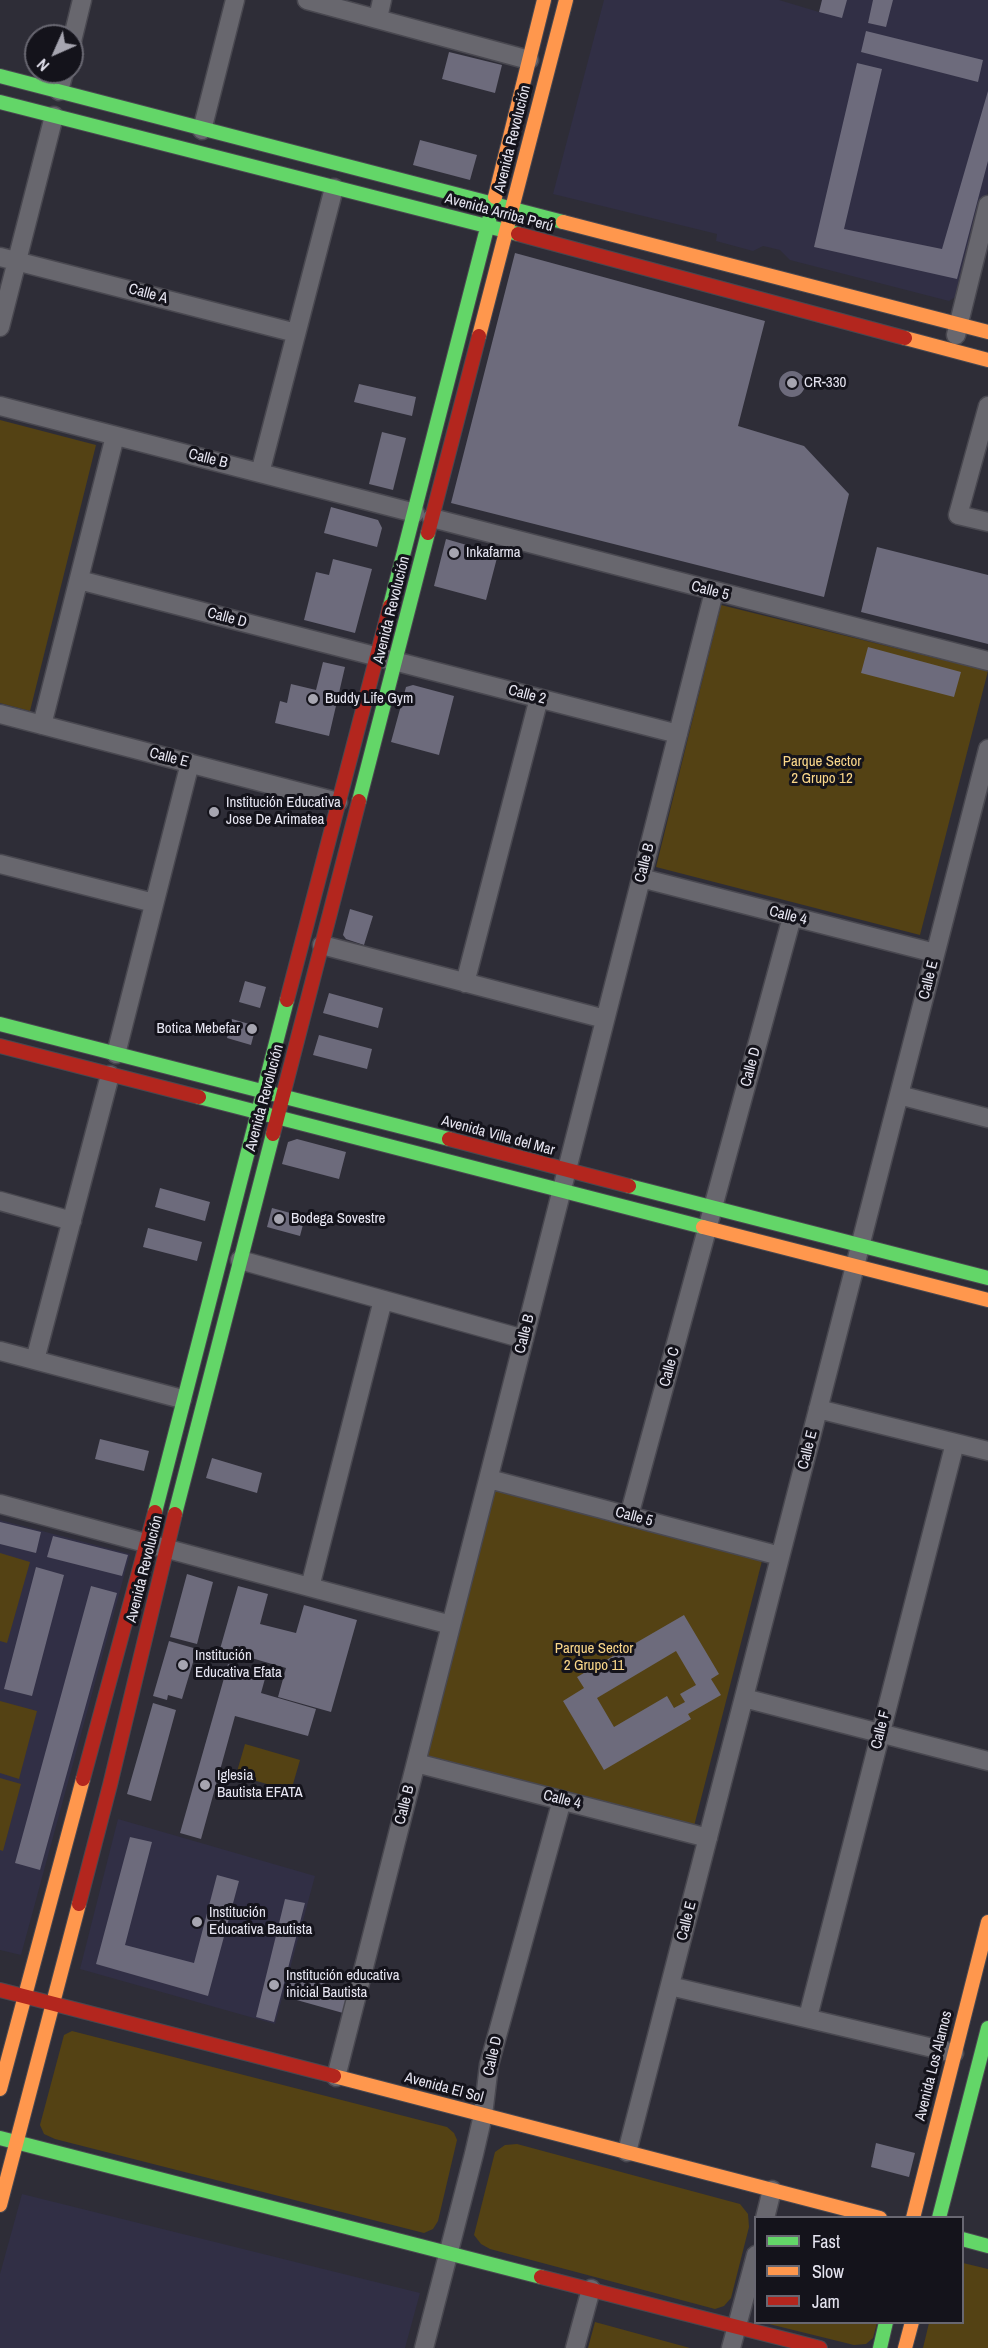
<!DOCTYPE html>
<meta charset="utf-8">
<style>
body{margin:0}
#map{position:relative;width:988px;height:2348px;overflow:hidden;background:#2e2d37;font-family:"Archivo Narrow",sans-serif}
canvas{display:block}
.legend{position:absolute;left:754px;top:2216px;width:210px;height:108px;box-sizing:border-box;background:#14131b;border:2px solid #686771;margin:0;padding:8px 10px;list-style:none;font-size:18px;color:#e6e5f1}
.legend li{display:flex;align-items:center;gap:12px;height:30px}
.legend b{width:30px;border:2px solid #686771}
.north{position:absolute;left:24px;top:24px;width:60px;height:60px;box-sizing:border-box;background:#14131b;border:2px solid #686771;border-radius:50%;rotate:225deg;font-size:16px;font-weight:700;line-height:24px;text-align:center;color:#e6e5f1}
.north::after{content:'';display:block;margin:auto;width:21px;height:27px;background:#a6a5b0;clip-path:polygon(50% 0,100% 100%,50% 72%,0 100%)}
</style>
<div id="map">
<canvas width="988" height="2348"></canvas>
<ul class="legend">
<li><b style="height:8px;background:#63d668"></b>Fast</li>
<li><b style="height:8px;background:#ff974d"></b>Slow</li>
<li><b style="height:8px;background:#b3261e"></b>Jam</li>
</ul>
<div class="north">N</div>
</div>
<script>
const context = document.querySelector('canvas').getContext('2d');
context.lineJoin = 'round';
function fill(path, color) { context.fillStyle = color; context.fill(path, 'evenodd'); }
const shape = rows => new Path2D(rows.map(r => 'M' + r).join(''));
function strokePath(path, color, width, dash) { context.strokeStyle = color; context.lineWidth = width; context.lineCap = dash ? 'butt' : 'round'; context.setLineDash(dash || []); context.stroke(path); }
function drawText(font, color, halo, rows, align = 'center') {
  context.font = font + ' "Archivo Narrow",sans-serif'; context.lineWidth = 6; context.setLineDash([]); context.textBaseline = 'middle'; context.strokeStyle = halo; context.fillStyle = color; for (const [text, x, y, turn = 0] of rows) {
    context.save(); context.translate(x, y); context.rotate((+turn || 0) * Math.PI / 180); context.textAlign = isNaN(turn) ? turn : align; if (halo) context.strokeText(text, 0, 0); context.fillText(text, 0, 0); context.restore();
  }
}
fill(shape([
 [604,0,779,0,819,12,822,0,988,0,988,191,963,292,949,301,790,260,780,250,763,246,753,251,716,241,717,234,553,194],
 [0,1520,130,1554,21,1955,0,1950],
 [118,1819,315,1876,275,2024,80,1969],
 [22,2194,420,2293,405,2348,0,2348,0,2274]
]), '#312f45');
fill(shape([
 [0,420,96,445,30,711,0,703],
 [721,605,988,671,920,935,656,867],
 [493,1490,763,1557,694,1826,427,1757],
 [0,1553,30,1562,7,1643,0,1641],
 [0,1701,37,1711,19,1779,0,1773],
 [245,1744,300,1760,291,1791,236,1775],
 [0,1778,21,1784,3,1851,0,1850],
 [72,2031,447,2127,454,2133,457,2140,438,2221,433,2229,424,2233,55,2139,44,2134,40,2125,64,2035],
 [517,2144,740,2204,748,2214,749,2227,731,2298,724,2306,715,2309,490,2249,481,2244,474,2235,495,2152,505,2145],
 [963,2263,988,2269,988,2348,923,2348,929,2323,962,2322],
 [595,2322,690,2348,588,2348],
 [765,2323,877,2323,873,2338,866,2344,854,2345]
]), '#544214');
fill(shape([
 [822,0,847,0,842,18,819,12],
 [873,0,893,0,886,27,868,23],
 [866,31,983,60,978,82,861,52],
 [449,52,502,65,495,93,442,79],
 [857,63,882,69,844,229,942,249,988,91,988,161,957,279,814,247],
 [420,140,477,155,470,180,413,165],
 [515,253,765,321,738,426,804,446,849,494,824,597,451,503],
 '779 384a13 13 0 1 1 26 0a13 13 0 1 1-26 0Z',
 [359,384,416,397,412,416,354,402],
 [382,432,406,438,393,490,369,484],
 [331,507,378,520,382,528,377,547,324,533],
 [446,539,498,554,486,600,434,586],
 [877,547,988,575,988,644,861,612],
 [333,559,372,569,355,633,304,620,316,572,329,575],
 [868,647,961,672,954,697,861,673],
 [323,662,345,667,329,736,275,723,280,701,287,703,291,684,316,690],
 [413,685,454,696,439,755,391,742,406,687],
 [350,909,373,916,364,945,346,939,343,935],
 [245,981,266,987,260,1008,239,1002],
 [329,993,383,1008,378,1028,323,1013],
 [232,1019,256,1026,251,1045,227,1038],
 [319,1035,372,1049,367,1069,313,1055],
 [297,1139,346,1152,339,1179,282,1164,288,1142],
 [160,1188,210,1202,205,1221,155,1207],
 [272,1208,305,1217,300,1236,267,1227],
 [148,1228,202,1242,197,1261,143,1247],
 [100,1439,149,1451,144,1471,95,1459],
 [212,1458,262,1473,257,1493,206,1478],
 [0,1522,41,1532,36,1553,0,1544],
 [53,1536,128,1555,122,1576,47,1557],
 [36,1567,64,1575,32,1696,4,1689],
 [187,1574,213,1582,197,1644,170,1637],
 [91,1586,117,1593,40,1870,15,1863],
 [238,1586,268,1594,260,1624,296,1633,304,1605,357,1620,331,1712,278,1697,286,1668,220,1649],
 [684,1615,719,1674,711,1679,721,1695,688,1714,691,1719,604,1770,563,1701,584,1688,577,1677],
 [676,1651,696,1685,680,1694,685,1702,674,1708,667,1696,614,1727,597,1698],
 [169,1641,197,1649,182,1699,168,1695,167,1700,153,1696],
 [228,1664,266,1675,261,1693,316,1709,308,1736,235,1716,201,1839,180,1833],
 [153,1703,176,1710,151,1801,127,1794],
 [130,1837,152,1842,125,1945,194,1963,217,1875,239,1881,208,1996,96,1964],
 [285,1899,305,1903,274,2022,256,2017],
 [292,1974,349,1991,343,2013,286,1997],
 [876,2143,915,2153,909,2177,871,2167]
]), '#6d6b7c');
const street = shape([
 [307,0,529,60],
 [378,18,382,0],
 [72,41,82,0],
 [59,91,64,72],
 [202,130,235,0],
 [0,257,296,333],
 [0,327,54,116],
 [956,335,988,205],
 [0,406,415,513],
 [988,406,958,515,988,522],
 [260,473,334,188],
 [432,518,988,661],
 [79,580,678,734],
 [0,714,338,802],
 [42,725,115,436],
 [0,864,154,903],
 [641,878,935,953],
 [322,945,605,1019],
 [465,983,539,698],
 [116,1054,190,763],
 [899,1095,988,1118],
 [0,1201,72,1221],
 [240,1260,524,1339],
 [0,1351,182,1399],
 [35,1360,110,1075],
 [818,1409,988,1451],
 [489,1479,780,1556],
 [0,1504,451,1625],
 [629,1516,792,917],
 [310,1587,383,1300],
 [744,1698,988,1761],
 [416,1763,708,1838],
 [670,1986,954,2053],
 [808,2017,955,1443],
 [336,2077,714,592],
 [627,2152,988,749],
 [765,2218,772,2190],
 [424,2348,474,2154,483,2115,489,2065,562,1800],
 [575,2348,591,2289],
 [731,2348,756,2255]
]);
const fast = shape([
 [0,76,563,222],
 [0,102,518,234],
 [390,606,495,197],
 [359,801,428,533],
 [0,1024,449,1139],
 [199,1097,703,1227],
 [629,1186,988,1278],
 [155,1512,287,1000],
 [175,1514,273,1134],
 [0,2138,541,2277],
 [939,2218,988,2028],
 [962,2239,988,2246],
 [880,2348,886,2322]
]);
const slow = shape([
 [495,197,544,0],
 [563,222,988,332],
 [479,336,566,0],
 [905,338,988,360],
 [703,1227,988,1300],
 [334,2076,880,2218],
 [0,2089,83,1779],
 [0,2205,79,1904],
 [913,2218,988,1922],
 [905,2348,912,2322]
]);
const jam = shape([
 [518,234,905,338],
 [428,533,479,336],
 [287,1000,390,606],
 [0,1046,199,1097],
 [273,1134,359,801],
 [449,1139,629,1186],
 [83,1779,155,1512],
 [79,1904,110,1785,175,1514],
 [0,1990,334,2076],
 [541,2277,820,2348]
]);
strokePath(street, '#494850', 21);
strokePath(fast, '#494850', 16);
strokePath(slow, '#494850', 16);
strokePath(jam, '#494850', 16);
strokePath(street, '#68676e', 18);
strokePath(fast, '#63d668', 14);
strokePath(slow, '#ff974d', 14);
strokePath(jam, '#b3261e', 14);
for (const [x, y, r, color] of [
 [792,383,6,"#a6a5b0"],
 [454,553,6,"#a6a5b0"],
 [313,699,6,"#a6a5b0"],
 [214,812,6,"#a6a5b0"],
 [252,1029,6,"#a6a5b0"],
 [279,1219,6,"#a6a5b0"],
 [183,1665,6,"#a6a5b0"],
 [205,1785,6,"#a6a5b0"],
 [197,1922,6,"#a6a5b0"],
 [274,1985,6,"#a6a5b0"]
]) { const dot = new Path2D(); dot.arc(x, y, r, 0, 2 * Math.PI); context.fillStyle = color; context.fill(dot); strokePath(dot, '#14131b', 2); }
drawText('15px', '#e6e5f1', '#14131b', [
 ["Avenida Revolución",513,139,-76],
 ["Avenida Arriba Perú",499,213,15],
 ["Calle A",148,294,15],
 ["Calle B",208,459,14],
 ["Calle 5",710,591,14],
 ["Avenida Revolución",392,610,-76],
 ["Calle D",227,618,15],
 ["Calle 2",527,695,15],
 ["Calle E",169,758,14],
 ["Calle B",645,863,-76],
 ["Calle 4",788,916,14],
 ["Calle E",929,980,-76],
 ["Calle D",751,1067,-75],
 ["Avenida Revolución",265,1098,-75],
 ["Avenida Villa del Mar",498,1136,15],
 ["Calle B",525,1334,-76],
 ["Calle C",670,1367,-75],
 ["Calle E",808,1450,-76],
 ["Calle 5",634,1517,15],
 ["Avenida Revolución",145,1569,-76],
 ["Calle F",881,1730,-76],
 ["Calle 4",562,1800,14],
 ["Calle B",405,1805,-76],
 ["Calle E",687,1921,-76],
 ["Calle D",493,2056,-77],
 ["Avenida Los Alamos",934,2066,-76],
 ["Avenida El Sol",444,2088,15]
]);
drawText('15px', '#e6e5f1', '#14131b', [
 ["CR-330",804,383],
 ["Inkafarma",466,553],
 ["Buddy Life Gym",325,699],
 ["Institución Educativa",226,803],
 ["Jose De Arimatea",226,820],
 ["Botica Mebefar",240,1029,"right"],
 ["Bodega Sovestre",291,1219],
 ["Institución",195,1656],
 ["Educativa Efata",195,1673],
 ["Iglesia",217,1776],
 ["Bautista EFATA",217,1793],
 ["Institución",209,1913],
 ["Educativa Bautista",209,1930],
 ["Institución educativa",286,1976],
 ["inicial Bautista",286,1993]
], 'left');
drawText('15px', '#fad78a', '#14131b', [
 ["Parque Sector",822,762],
 ["2 Grupo 12",822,779],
 ["Parque Sector",594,1649],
 ["2 Grupo 11",594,1666]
]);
</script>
